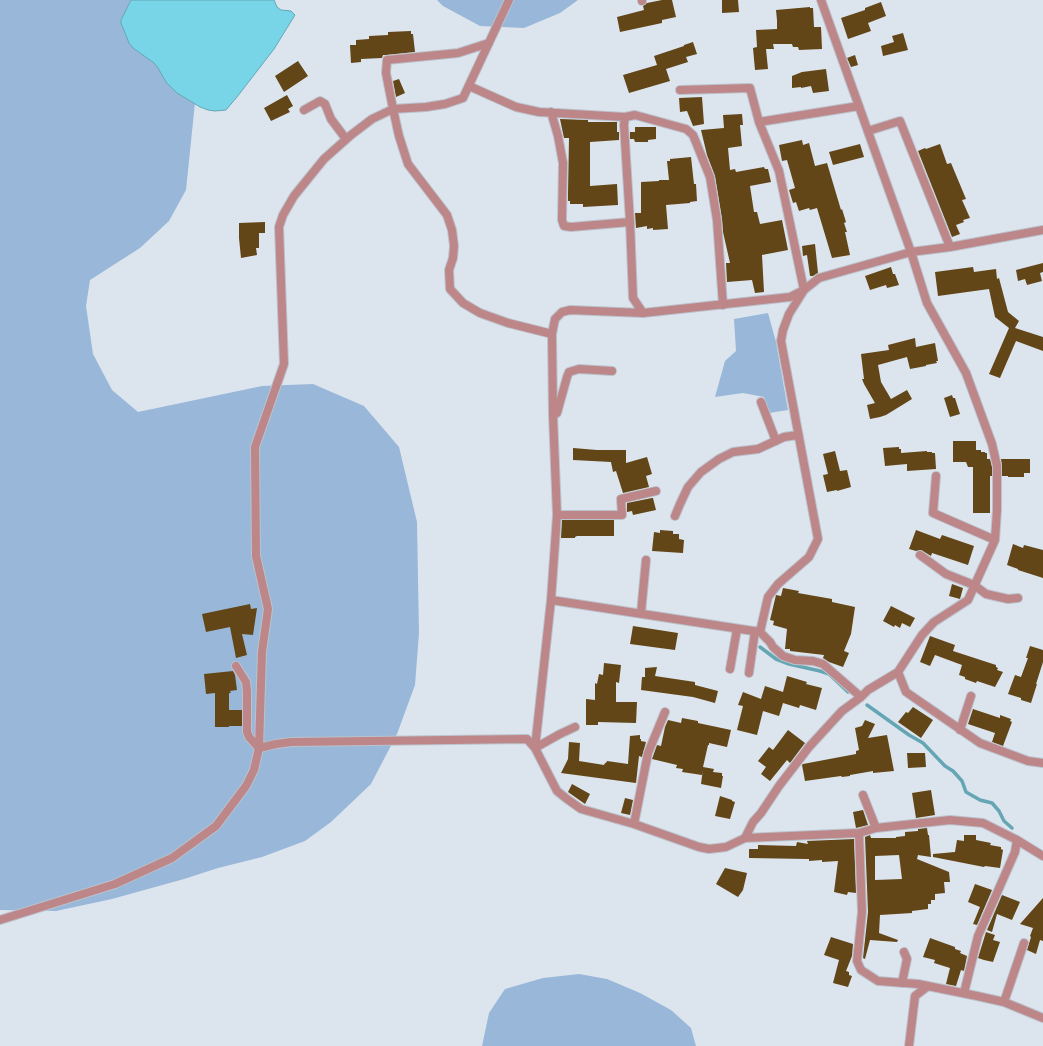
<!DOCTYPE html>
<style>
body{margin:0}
canvas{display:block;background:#dce4ee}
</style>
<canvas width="1043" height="1046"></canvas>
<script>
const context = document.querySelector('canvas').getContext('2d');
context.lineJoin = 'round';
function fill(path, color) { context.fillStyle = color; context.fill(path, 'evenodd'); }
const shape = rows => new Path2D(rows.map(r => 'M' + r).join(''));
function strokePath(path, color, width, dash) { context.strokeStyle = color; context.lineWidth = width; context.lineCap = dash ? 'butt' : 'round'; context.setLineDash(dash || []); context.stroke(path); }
fill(shape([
 [0,0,210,0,196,93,186,190,169,221,140,248,90,280,86,306,93,354,112,390,138,412,262,386,313,384,364,406,399,447,417,522,419,633,415,685,397,734,371,784,331,822,305,841,262,857,218,868,184,879,112,899,56,911,0,910],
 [437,0,578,0,560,13,524,28,480,26,443,6],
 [768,313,776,342,788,410,769,413,764,397,743,393,715,397,725,361,736,351,734,319],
 [579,974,607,979,640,993,671,1010,691,1028,696,1046,482,1046,489,1013,505,989,543,978]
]), '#99b8d9');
const water = shape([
 [131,0,274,0,277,7,281,10,291,11,295,15,274,49,237,97,226,110,215,111,208,110,200,107,177,93,166,82,158,68,154,63,133,48,129,43,121,23,121,20,131,0]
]);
fill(water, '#78d4e7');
strokePath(water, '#65a6b5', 1);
strokePath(shape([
 [760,647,776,659,789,664,820,671,829,674,848,692],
 [867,705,909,735,923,743,945,766,953,771,962,781,966,792,980,800,992,803,999,811,1004,821,1012,828]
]), '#65a6b5', 3.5);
fill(shape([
 [662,0,672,0,676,17,662,20,662,23,620,32,617,17,644,10,643,6,647,3],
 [722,0,738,0,739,12,722,13],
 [881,2,886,16,868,23,871,31,848,39,841,18,865,10,865,8],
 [810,7,810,8,813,8,814,27,821,27,822,49,799,50,798,47,793,47,792,44,773,44,774,49,766,49,768,69,755,70,753,48,757,47,756,30,777,29,777,20,776,10],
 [411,31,411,34,413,34,415,52,386,55,383,55,382,58,361,59,361,62,351,63,350,45,356,45,356,40,369,39,369,36,388,35,388,32],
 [903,33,908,50,883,56,881,46,894,42,892,36],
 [693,42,697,54,686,57,688,62,666,69,670,81,629,93,623,75,657,65,654,56,684,46,684,45],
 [855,55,858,65,851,67,847,58],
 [298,61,308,76,284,92,275,76],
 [826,69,829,91,813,93,811,86,801,88,801,87,792,88,792,76,802,72],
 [399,79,405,93,396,97,393,81],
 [287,95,293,106,288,109,290,112,271,121,264,108],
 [702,97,704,124,693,126,687,111,680,112,679,98],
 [742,114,743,125,740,125,742,146,728,148,730,170,735,169,736,172,764,167,765,169,768,169,771,182,750,186,754,212,757,212,760,224,782,220,788,250,762,255,764,292,755,293,752,280,727,282,726,263,730,263,723,232,722,219,715,176,707,155,701,130,724,128,723,115],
 [560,119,588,120,588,122,617,122,617,132,619,132,619,140,590,142,590,186,617,184,618,205,583,207,583,204,570,204,570,201,568,201,568,194,569,138,564,138],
 [635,127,656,127,656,139,648,140,648,142,635,142,634,139,630,139,630,132,635,132],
 [802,140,803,145,809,143,815,166,827,163,841,210,842,209,846,222,844,223,847,232,845,232,850,255,832,258,817,208,810,210,809,208,799,211,796,202,793,203,789,190,795,188,787,160,782,161,779,145],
 [860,144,864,157,833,165,829,152],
 [940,144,947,164,951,163,966,199,962,200,970,218,963,220,964,222,956,225,960,234,952,237,918,151,925,148,926,149],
 [691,157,694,184,696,184,697,201,690,202,690,203,666,205,668,229,653,230,653,228,647,229,647,226,636,228,635,213,641,213,641,182,659,181,659,180,669,180,667,161,670,161,670,159],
 [265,222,265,233,259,233,259,248,256,248,257,255,241,258,239,238,239,223],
 [815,244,818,273,813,276,810,276,807,255,803,256,802,246],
 [1043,263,1043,272,1040,273,1042,281,1027,285,1025,279,1018,281,1016,270],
 [891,267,893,274,895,274,899,285,887,288,886,285,870,290,865,276],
 [973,267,974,272,996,269,997,279,999,278,1008,312,1019,321,1015,328,1043,337,1043,351,1016,341,1000,378,989,374,1009,328,995,317,989,289,938,296,935,272],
 [915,338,916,347,935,343,938,361,936,361,937,363,926,365,926,366,910,369,907,357,878,365,881,382,891,399,907,390,912,399,886,415,880,417,870,419,867,405,875,403,864,384,862,379,864,379,861,354,889,350,888,345],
 [952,395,953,398,955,398,960,414,950,417,944,398],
 [953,441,976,441,976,450,981,450,981,452,985,452,985,453,987,453,987,459,990,459,992,467,992,476,990,476,990,513,973,513,973,467,968,467,966,462,953,462],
 [899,447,899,449,901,449,901,453,927,451,927,452,932,452,932,453,935,453,936,469,907,471,907,464,885,466,883,448],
 [573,448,597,450,626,450,626,463,647,457,652,474,646,476,649,487,623,493,616,471,613,472,611,462,573,460],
 [835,451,840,471,847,470,851,487,837,491,837,490,827,492,823,475,828,474,823,454],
 [1001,459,1030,459,1030,473,1024,473,1024,477,1008,477,1008,476,1002,476,1002,466],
 [652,498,653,498,656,510,633,515,632,511,627,512,627,503],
 [562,520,614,520,614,536,577,536,575,537,575,538,561,538],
 [660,530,673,531,673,534,679,534,679,539,684,540,683,553,652,551,654,532,660,533],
 [916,530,940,539,942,535,974,546,968,565,932,553,931,556,921,550,916,551,909,549],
 [1013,544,1023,548,1024,545,1043,550,1043,578,1018,570,1018,569,1007,565],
 [952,584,963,588,960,599,949,596],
 [783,588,799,591,798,593,832,599,832,602,855,607,851,634,844,651,849,653,843,667,829,662,823,658,824,655,790,651,790,649,785,649,787,629,773,625,774,621,770,620,776,595,781,596],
 [250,604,251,609,257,608,253,635,242,634,247,655,236,658,230,627,206,632,202,614],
 [891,606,915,618,910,627,902,623,900,628,895,625,894,627,883,621],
 [633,626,678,633,675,650,630,644],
 [930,636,955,645,953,651,996,665,996,667,998,668,997,670,1003,672,995,687,977,681,976,683,965,679,965,677,959,675,962,665,935,655,930,666,920,662],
 [1030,646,1043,650,1043,662,1036,684,1037,684,1031,703,1021,700,1021,698,1008,694,1015,675,1021,677,1028,658,1026,658],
 [604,663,621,665,619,683,616,682,616,702,637,702,636,723,598,722,598,725,586,725,586,699,595,700,595,683,597,684,599,674,603,675],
 [657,667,655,676,695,682,695,685,718,691,715,703,693,697,641,690,642,677,645,677,645,668],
 [233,671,235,675,237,690,230,691,231,693,229,693,229,710,242,710,242,726,229,726,229,727,215,727,215,693,206,694,204,674],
 [787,676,807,682,806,684,822,688,816,710,800,705,799,708,783,703,779,716,763,711,757,735,737,730,743,706,738,705,743,692,761,699,765,686,783,692],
 [913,707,933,720,921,738,898,722,906,712,908,713],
 [973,709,1000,718,1000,715,1011,719,1010,721,1012,722,1003,746,992,742,995,733,968,724],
 [682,718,698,721,698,723,731,730,727,747,709,743,709,745,708,745,703,767,714,769,713,772,722,773,722,776,723,776,721,788,701,784,703,769,702,775,682,772,683,769,676,768,677,765,652,759,657,745,661,746,665,727,668,720,681,723],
 [865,720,875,724,868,738,887,735,894,771,873,773,873,771,850,775,850,776,842,777,841,776,805,781,802,765,803,764,856,754,856,751,859,750,855,728,862,726],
 [788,730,805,743,790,763,787,760,770,781,761,774,766,767,758,761,769,747,773,750],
 [640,735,640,739,641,739,641,741,646,742,642,757,639,756,636,783,561,773,568,759,569,742,580,743,579,761,604,765,605,763,606,763,607,761,628,764,630,736],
 [907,753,925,753,926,767,908,768],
 [572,784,590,794,585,804,568,792],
 [931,790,935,815,916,818,912,793],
 [720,796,732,800,732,801,735,802,730,819,715,816],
 [625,798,633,800,630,815,621,813],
 [863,810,868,825,856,828,853,812],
 [927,828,928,835,929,835,931,857,918,855,917,859,949,872,950,882,944,882,945,893,935,894,935,900,931,900,931,904,928,904,928,909,912,911,912,913,880,915,879,933,898,940,897,942,870,940,865,959,863,958,868,912,865,837,870,835,871,838,896,838,896,837,905,836,905,832,918,831,918,829],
 [899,855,902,879,875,880,875,856],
 [964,835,976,835,976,840,991,843,990,845,1001,847,1001,849,1003,850,1000,868,985,866,984,867,933,857,933,854,955,852,957,840,964,841],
 [854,839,856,893,848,892,847,895,834,892,838,861,822,862,822,860,809,861,809,859,807,859,749,858,749,849,758,849,758,845,796,846,797,842,808,844,807,841],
 [725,868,747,873,743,890,738,897,716,884],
 [975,884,992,890,977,925,973,924,980,907,968,902],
 [1002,895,1020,902,1012,920,997,914,992,932,987,930],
 [1043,898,1043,941,1040,940,1036,954,1027,950,1031,937,1030,936,1033,928,1020,924],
 [986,932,995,935,993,940,1000,942,993,962,984,960,978,958],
 [831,937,853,944,852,956,846,971,849,972,849,975,852,976,848,987,833,983,839,960,824,955],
 [930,938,955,947,955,949,961,951,960,953,967,956,964,971,961,970,956,986,946,984,950,968,934,963,935,960,923,957]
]), '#624617');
const minor = shape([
 [821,0,911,252,927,303,966,373,992,444,997,466,997,510,995,540,968,600,934,622,922,635,898,672,906,692,980,743,1028,761,1043,763],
 [642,1,642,0],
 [489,43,458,53,387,60,386,73,393,109,399,136,408,164,447,215,452,230,454,246,453,258,449,270,450,289,463,303,480,313,508,323,552,334],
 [469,86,516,107,539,112,625,117,635,115,686,129,693,135,710,177,717,220,723,305],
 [304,110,320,101,325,104,331,119,346,139],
 [551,112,558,136,563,163,562,220,564,226,571,227,630,222],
 [625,117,624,125,630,222,633,298,643,313],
 [759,122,859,106],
 [868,131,900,121,950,247],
 [761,402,776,441],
 [554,415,557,413,567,377,569,372,579,369,612,371],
 [936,476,933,513,995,540],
 [557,515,622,515,621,499,656,491],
 [675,516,680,504,688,487,701,472,719,459,733,452,758,449,784,437,798,435],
 [920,555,946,574,974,585,986,594,1008,599,1018,598],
 [551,600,760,632,768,597,778,584,809,557,818,539,781,341,783,330,789,314,804,290,779,171,759,122,750,88,680,90],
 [641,613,646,560],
 [760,632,770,642,773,647,783,656,795,660,813,661,823,664,861,697],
 [236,666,246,682,247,691,247,732,249,737,259,748],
 [730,669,737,629],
 [749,673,755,631],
 [960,730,971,696],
 [259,748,262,652,268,609,256,556,255,447,284,364,279,227,283,215,294,196,324,159,351,135,372,119,393,109,426,107,445,104,463,98,509,0],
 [535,748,551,600,557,515,553,415,552,334,555,319,562,312,570,310,643,313,790,297,804,290,819,278,911,252,950,247,1043,230],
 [535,748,560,734,575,727],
 [863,795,876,828],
 [634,824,648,753,665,712],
 [859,833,862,912,857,961,861,970,878,981,918,984,977,996,1004,1002,1043,1018],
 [745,838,753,822,761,813,779,786,809,747,842,711,861,697,868,690,898,672],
 [0,920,115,884,172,858,216,826,246,786,254,770,259,748,276,744,291,742,527,739,535,748,557,791,567,799,581,809,634,824,699,847,709,849,726,847,745,838,859,833,876,828,950,820,983,823,1017,840,1043,856],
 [902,983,907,959,904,952],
 [964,993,978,936,1015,852,1017,840],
 [1004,1002,1024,943],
 [909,1046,915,996,928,986]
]);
strokePath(minor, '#bbc2cb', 10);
strokePath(minor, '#bd8688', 8);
</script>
